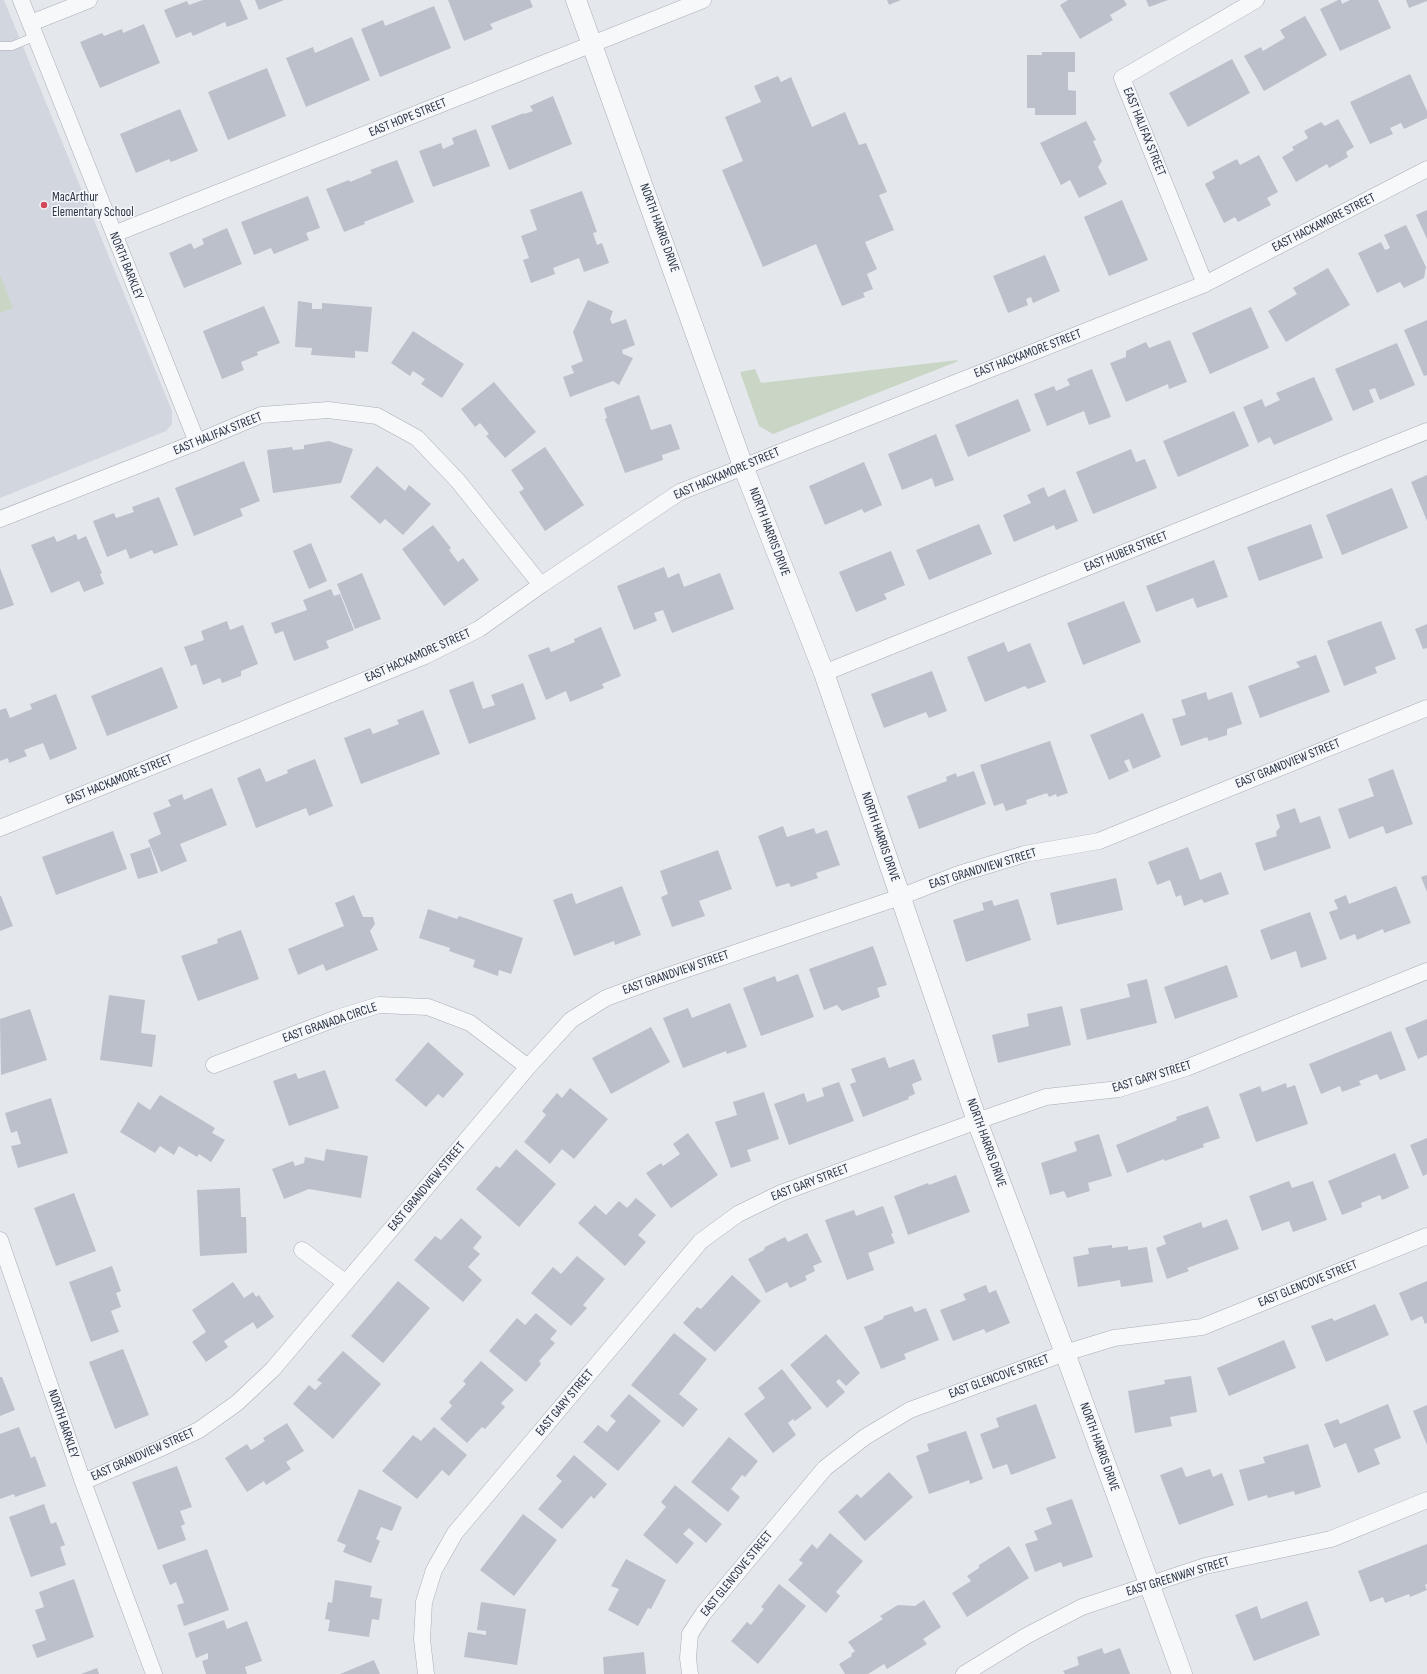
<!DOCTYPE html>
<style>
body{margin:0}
canvas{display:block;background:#e4e7ec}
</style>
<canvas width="1427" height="1674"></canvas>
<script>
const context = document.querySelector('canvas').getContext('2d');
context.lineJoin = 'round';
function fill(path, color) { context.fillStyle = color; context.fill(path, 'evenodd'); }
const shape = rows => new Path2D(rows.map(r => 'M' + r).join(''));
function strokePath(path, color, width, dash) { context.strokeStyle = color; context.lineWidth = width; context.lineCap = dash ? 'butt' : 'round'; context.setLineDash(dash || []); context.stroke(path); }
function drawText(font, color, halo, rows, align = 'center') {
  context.font = font + ' "Sofia Sans Condensed",sans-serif'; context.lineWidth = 3; context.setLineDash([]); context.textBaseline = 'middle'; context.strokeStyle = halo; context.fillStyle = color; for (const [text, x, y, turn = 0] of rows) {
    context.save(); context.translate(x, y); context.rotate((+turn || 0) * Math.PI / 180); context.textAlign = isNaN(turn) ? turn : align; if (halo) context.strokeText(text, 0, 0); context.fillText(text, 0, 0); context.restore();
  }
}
fill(shape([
 [0,0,4,0,172,411,172,424,166,431,0,498]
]), '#d2d6de');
fill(shape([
 [0,275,13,308,0,313],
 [958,360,956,362,773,434,759,426,740,372,755,369,761,383]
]), '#c9d6c5');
fill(shape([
 [203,0,240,0,248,19,227,27,225,22,193,36,191,32,176,38,164,10,187,1,189,5],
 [255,0,284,0,259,10],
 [448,0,530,0,533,7,490,24,493,29,464,41],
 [887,0,901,0,889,5],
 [1068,0,1124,0,1127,5,1110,15,1113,20,1080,39,1060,5],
 [1146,0,1168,0,1149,7],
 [1338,0,1341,0,1342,4,1350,0,1378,0,1391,28,1340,51,1320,9],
 [1406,0,1427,0,1427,1,1409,8],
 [434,6,451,48,380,77,361,29,383,20,385,26],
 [1305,16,1327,55,1264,91,1244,56,1261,47,1263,51,1285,38,1280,30],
 [144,24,160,63,100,88,80,42,102,33,104,36,122,29,123,33],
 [352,37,370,80,306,107,286,58,313,47,315,53],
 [1042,52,1075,52,1075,72,1068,72,1068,90,1076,91,1076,115,1035,115,1035,108,1027,108,1027,55,1042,55],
 [1232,59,1250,93,1188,127,1169,93],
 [267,68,286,116,228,140,208,92],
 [1410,74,1427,111,1427,118,1404,129,1401,123,1390,128,1393,134,1370,144,1350,102],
 [778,76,781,82,791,77,812,127,845,112,859,145,866,143,887,192,879,195,894,230,865,242,877,269,867,274,873,289,863,293,865,297,842,306,816,244,763,267,722,170,743,161,725,117,761,102,754,86],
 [553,96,572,144,509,170,491,126,524,113,524,114,533,111,530,106],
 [180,109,198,151,171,162,169,159,136,173,120,134],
 [1338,119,1354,147,1346,152,1348,157,1329,168,1327,164,1296,182,1282,157,1294,150,1292,147,1308,138,1304,131,1321,122,1325,126],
 [1086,121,1096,140,1093,141,1102,161,1098,167,1107,184,1079,198,1070,180,1061,185,1040,143],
 [476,129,490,166,433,187,419,151,441,143,443,149,454,144,452,138],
 [1259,155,1278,192,1267,198,1271,205,1238,222,1235,217,1224,223,1205,184,1215,178,1212,172,1237,159,1240,165],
 [397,160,414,202,364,222,365,224,344,232,326,189,349,180,350,182,372,173,370,170],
 [582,191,597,232,593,233,597,245,602,243,609,263,584,272,579,258,553,268,555,274,531,283,523,260,529,258,521,236,537,230,530,210],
 [308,196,320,228,306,233,309,240,274,254,271,248,254,255,241,222],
 [1122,200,1148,260,1109,276,1084,217],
 [1427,210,1427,239,1416,215],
 [1406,225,1426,267,1424,278,1404,288,1400,282,1377,293,1358,253,1381,242,1385,250,1390,248,1384,235],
 [227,228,242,264,184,288,169,253,191,243,194,249,204,244,202,239],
 [1045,255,1060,291,1033,303,1031,297,1026,299,1028,305,1008,313,993,276],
 [1328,268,1350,305,1286,342,1268,311,1297,294,1293,288],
 [588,300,613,311,610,319,612,324,626,319,635,345,622,350,623,354,633,358,619,385,613,381,570,397,563,377,574,373,571,366,583,361,573,332],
 [298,301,312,303,312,309,322,309,322,303,372,307,368,352,355,351,355,358,311,355,312,348,295,347],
 [264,306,280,343,257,352,258,355,241,362,244,370,222,379,203,331],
 [1251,307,1269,348,1210,374,1192,333],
 [1427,320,1427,375,1424,376,1404,330],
 [413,331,464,364,442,398,421,384,425,379,413,371,410,376,391,363],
 [1170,340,1187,382,1169,389,1168,384,1126,402,1110,363,1126,357,1126,351,1146,342,1149,348],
 [1397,343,1415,385,1380,400,1375,388,1369,390,1374,402,1353,411,1335,369],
 [1092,369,1111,417,1089,425,1084,411,1047,426,1034,394,1054,386,1056,391,1070,385,1067,379],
 [1314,377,1333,420,1274,445,1270,437,1258,443,1243,407,1262,399,1265,407,1280,400,1276,393],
 [494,382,536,432,505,458,486,436,489,434,480,423,475,427,461,409],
 [639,395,651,430,671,424,680,449,662,455,663,460,625,473,605,419,607,418,604,408],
 [1018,399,1031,431,968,457,955,425],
 [1234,411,1249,446,1178,477,1163,441],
 [936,434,954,480,935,487,932,478,902,490,888,454],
 [329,441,353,449,341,483,273,493,267,450,292,447,293,450,304,449,304,445],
 [545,447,584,505,545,531,519,492,524,489,511,470],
 [1131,449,1136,462,1145,459,1157,488,1093,514,1076,472],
 [244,461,260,501,240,509,243,516,194,536,175,488],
 [864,462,882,505,864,513,862,509,825,525,809,486],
 [377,466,405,491,409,485,431,504,403,535,385,519,380,524,350,497],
 [1427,475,1427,521,1411,482],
 [1044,487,1048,497,1065,489,1078,521,1056,530,1054,525,1014,542,1003,515,1031,503,1027,495],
 [1392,488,1408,528,1342,555,1326,515],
 [159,497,178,545,154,554,152,550,130,559,126,549,107,557,93,521,114,513,116,518,134,512,132,507],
 [979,524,992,554,929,580,916,550],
 [1311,524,1323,558,1259,581,1247,547],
 [433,525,451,548,449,550,458,562,463,558,479,580,444,606,402,549],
 [76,534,78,540,86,536,102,573,100,574,104,584,84,592,79,581,51,593,31,545,54,536,57,542],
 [311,543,327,581,309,589,293,551],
 [891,551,905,585,884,594,887,599,856,612,839,572],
 [1214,560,1228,597,1197,608,1193,598,1156,612,1146,586],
 [664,567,668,578,679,573,684,587,720,573,734,609,672,633,663,610,654,613,657,621,634,630,617,586],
 [0,568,14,605,0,610],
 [362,573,381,619,355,629,337,584],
 [331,589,334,596,340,594,354,630,326,641,329,648,294,661,283,631,275,634,271,623,307,610,303,600],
 [1124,601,1141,642,1083,665,1067,623],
 [227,621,230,630,243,625,258,664,241,671,241,676,222,683,220,678,203,685,196,664,191,666,184,647,204,640,201,631],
 [1381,621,1396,659,1375,667,1377,673,1344,686,1327,641],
 [1427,624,1427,648,1423,649,1415,629],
 [601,627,621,676,602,684,604,688,570,702,566,691,546,700,528,655,549,647,551,652,575,642,574,639],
 [1004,642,1008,652,1030,643,1046,682,1028,689,1025,686,985,702,967,657],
 [1316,655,1330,692,1260,718,1248,686,1300,667,1296,662],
 [162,667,178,708,107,736,91,696],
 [932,671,947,711,929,718,926,712,884,728,871,694],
 [473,681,483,709,495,705,491,695,523,683,536,719,469,744,449,690],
 [1206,692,1208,700,1232,692,1242,724,1227,729,1227,735,1209,741,1207,737,1181,746,1172,719,1186,715,1181,700],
 [56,694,77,749,50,760,43,743,24,750,27,756,9,763,8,758,0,761,0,710,6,708,10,718,32,709,30,704],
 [423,710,440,754,361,784,344,738,370,728,373,734,399,724,397,720],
 [1143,713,1161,757,1133,769,1129,759,1124,761,1129,771,1109,780,1090,735],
 [1050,741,1068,793,1057,797,1056,794,1049,797,1047,793,1026,800,1027,804,1006,811,1003,803,994,806,980,765],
 [315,759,333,806,309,816,306,808,256,828,237,778,260,768,266,782,288,773,287,770],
 [1393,769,1413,824,1386,834,1383,826,1349,839,1338,809,1374,796,1368,779],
 [974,771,986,804,919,829,907,796,947,781,946,777,956,773,957,777],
 [212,788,227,825,180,844,187,861,161,872,148,840,161,834,153,813,171,806,168,800,182,794,184,800],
 [1295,808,1300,823,1320,816,1331,848,1264,871,1255,843,1277,836,1276,832,1280,827,1276,815],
 [783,826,787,837,814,828,816,834,827,830,840,865,816,873,818,878,791,887,789,883,776,887,758,836],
 [113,831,127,869,56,895,42,857],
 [150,847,158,873,138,879,130,854],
 [1188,847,1200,880,1221,872,1229,894,1204,903,1202,899,1184,906,1181,895,1176,897,1170,880,1157,885,1148,862],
 [718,850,732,889,699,901,705,916,672,927,661,897,668,894,660,871],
 [1427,875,1427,892,1421,877],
 [1116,878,1123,910,1057,925,1050,893],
 [622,886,641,935,615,945,614,941,574,956,553,900,572,893,576,904],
 [1396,886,1411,923,1384,933,1383,929,1357,940,1355,934,1340,940,1329,912,1338,909,1334,900,1346,895,1349,904],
 [354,895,363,917,373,917,375,924,370,931,378,950,326,971,323,964,298,975,288,949,344,926,335,903],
 [0,896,1,896,13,926,0,931],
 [1018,899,1031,940,966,962,953,920,984,910,982,903,992,900,994,906],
 [428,909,457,919,459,916,523,938,511,974,499,970,498,976,473,967,475,960,449,951,450,948,419,938],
 [1310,912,1327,959,1301,968,1296,951,1271,960,1260,930],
 [241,930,259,979,198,1001,181,956,218,943,217,939],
 [873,946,887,985,877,988,880,997,842,1011,837,1005,824,1010,809,969],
 [1227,965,1238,997,1175,1019,1164,987],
 [798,974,814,1017,761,1036,743,988,775,976,777,982],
 [1147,979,1157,1023,1087,1040,1080,1009,1130,997,1127,984],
 [109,995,145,1000,141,1033,156,1035,152,1067,100,1060],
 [730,1003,747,1047,727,1054,726,1051,683,1068,663,1018,688,1008,692,1018],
 [1062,1006,1071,1045,998,1063,992,1035,1029,1026,1027,1014],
 [30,1009,47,1060,1,1075,0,1019],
 [1427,1019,1427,1055,1418,1059,1405,1028],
 [651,1027,670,1062,611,1094,592,1058],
 [1391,1031,1406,1070,1380,1080,1377,1074,1359,1081,1361,1085,1342,1092,1340,1086,1321,1094,1309,1064],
 [428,1042,464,1074,443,1098,438,1094,426,1107,395,1080],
 [885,1057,889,1068,914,1059,922,1080,912,1084,915,1094,908,1097,909,1099,863,1117,850,1084,856,1082,851,1069],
 [325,1070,339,1108,289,1126,273,1081,296,1073,298,1079],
 [839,1082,854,1121,789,1145,774,1104,804,1093,807,1102,824,1096,822,1088],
 [1286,1083,1287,1088,1295,1085,1308,1124,1256,1142,1239,1094,1260,1086,1262,1092],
 [570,1088,608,1119,574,1159,562,1149,550,1164,524,1142,546,1115,542,1111,557,1093,562,1098],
 [764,1092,779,1139,747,1150,751,1161,731,1168,715,1122,737,1115,733,1102],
 [160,1095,215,1128,212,1133,225,1140,211,1162,199,1154,197,1157,179,1146,174,1155,160,1146,155,1153,120,1132,138,1102,150,1110],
 [51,1098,68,1153,18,1168,11,1146,21,1144,17,1131,11,1133,5,1113],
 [1208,1106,1220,1138,1203,1144,1204,1147,1165,1161,1164,1159,1127,1173,1116,1145,1177,1120,1176,1117],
 [688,1133,718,1175,671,1208,646,1173,661,1163,663,1166,680,1154,673,1144],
 [1099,1134,1112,1176,1088,1183,1090,1191,1067,1198,1064,1191,1050,1195,1041,1163,1077,1151,1074,1142],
 [1427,1138,1427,1174,1423,1176,1410,1145],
 [326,1149,368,1156,361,1198,309,1189,284,1199,272,1169,293,1161,295,1166,304,1163,305,1157,324,1161],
 [516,1149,556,1184,519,1227,476,1189,496,1166,500,1168],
 [1395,1153,1409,1188,1382,1200,1380,1195,1361,1203,1362,1207,1342,1215,1328,1181],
 [956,1175,970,1212,908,1235,894,1196,928,1183,929,1185],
 [1289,1181,1292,1188,1313,1181,1327,1220,1293,1232,1289,1221,1262,1231,1249,1196],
 [240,1188,241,1217,246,1217,247,1253,200,1256,197,1190],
 [74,1193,96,1251,56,1266,34,1208],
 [636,1198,656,1215,638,1235,646,1242,625,1266,578,1223,595,1205,606,1215,619,1201,627,1208],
 [883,1206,893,1233,891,1234,895,1243,868,1253,874,1270,847,1280,825,1220,854,1210,856,1216],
 [461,1218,482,1237,473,1248,480,1254,468,1267,482,1280,463,1302,414,1260,435,1236,441,1240],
 [1227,1219,1239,1249,1187,1268,1189,1271,1167,1279,1156,1248,1166,1244,1163,1236,1201,1222,1203,1228],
 [807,1233,822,1262,813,1266,815,1271,805,1276,807,1280,790,1288,787,1282,766,1293,748,1259,764,1250,765,1247,785,1237,788,1242],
 [1112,1245,1112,1248,1128,1246,1128,1250,1147,1247,1153,1282,1121,1287,1120,1280,1078,1287,1073,1257,1089,1254,1088,1248],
 [577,1256,605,1279,583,1305,587,1308,571,1326,531,1293,553,1267,561,1274],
 [112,1266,121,1291,116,1293,121,1307,111,1311,119,1332,91,1342,69,1282],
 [732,1275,761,1301,715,1352,683,1323,697,1307,701,1309],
 [398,1281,430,1308,383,1363,351,1336],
 [1427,1281,1427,1323,1425,1324,1422,1316,1411,1321,1399,1293],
 [233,1282,244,1298,253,1292,256,1297,259,1295,274,1317,257,1329,253,1322,224,1341,228,1347,206,1362,192,1342,206,1332,192,1310],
 [986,1285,989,1293,996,1290,1010,1323,986,1333,984,1329,953,1341,940,1310,966,1300,963,1294],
 [1375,1304,1389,1335,1326,1362,1311,1326,1332,1318,1334,1321],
 [912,1306,915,1312,926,1308,939,1340,904,1354,906,1359,881,1369,864,1327,883,1319,884,1316],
 [536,1313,557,1331,550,1339,555,1343,539,1361,541,1364,526,1382,489,1351,517,1318,525,1325],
 [674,1333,707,1359,679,1394,698,1409,683,1427,631,1385],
 [826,1334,860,1373,846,1386,839,1379,836,1382,845,1392,827,1408,790,1365],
 [1284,1340,1296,1368,1229,1396,1217,1368],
 [123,1349,149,1415,115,1429,89,1362],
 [343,1351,381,1384,333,1439,293,1404,309,1385,315,1390,322,1383,317,1380],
 [481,1361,514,1390,501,1403,505,1407,485,1429,482,1427,467,1443,440,1419,452,1406,449,1402,466,1384,463,1381],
 [782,1369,812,1408,795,1421,793,1419,788,1423,796,1435,773,1453,744,1414,765,1398,758,1388],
 [1191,1376,1197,1412,1170,1417,1172,1426,1135,1433,1128,1391,1165,1384,1164,1380],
 [0,1377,2,1377,15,1410,0,1416],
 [629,1394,661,1421,618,1471,583,1442,598,1425,607,1432,616,1421,610,1416],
 [1036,1404,1056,1458,1011,1475,1007,1464,993,1469,980,1434,999,1427,996,1418],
 [1388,1404,1401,1438,1374,1449,1380,1464,1358,1473,1346,1443,1334,1448,1324,1424,1338,1419,1340,1424],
 [1427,1405,1427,1445,1413,1411],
 [287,1423,304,1451,286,1462,291,1469,266,1485,264,1481,247,1492,225,1458,247,1444,251,1450,265,1441,263,1438],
 [19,1427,31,1458,35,1456,46,1486,15,1497,14,1494,0,1499,0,1434],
 [434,1427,467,1455,449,1476,442,1470,417,1499,382,1471,413,1435,421,1441],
 [966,1431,983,1479,970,1484,969,1480,929,1494,916,1456,929,1451,927,1444],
 [729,1437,758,1461,745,1477,742,1475,731,1489,740,1497,728,1512,691,1482],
 [1308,1444,1321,1487,1295,1495,1294,1491,1268,1498,1267,1495,1248,1501,1239,1470,1265,1463,1263,1457],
 [574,1455,607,1484,594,1499,591,1496,562,1529,538,1509,562,1481,556,1476],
 [177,1466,192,1507,180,1511,185,1524,181,1526,186,1540,158,1550,132,1482],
 [1182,1467,1186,1477,1210,1469,1213,1477,1222,1473,1234,1505,1179,1525,1160,1475],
 [889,1472,913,1497,865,1541,838,1512,857,1494,861,1498],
 [675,1485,722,1524,706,1543,689,1528,683,1534,694,1543,677,1564,643,1535,666,1507,661,1502],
 [359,1489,402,1507,392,1531,381,1527,376,1539,380,1541,371,1563,343,1552,346,1545,337,1541],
 [1072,1499,1093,1557,1063,1567,1061,1562,1035,1572,1025,1544,1038,1540,1034,1531,1052,1524,1046,1508],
 [44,1504,51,1524,56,1522,65,1545,60,1547,66,1565,31,1577,9,1517],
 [523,1514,557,1540,514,1596,480,1570],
 [830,1533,863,1561,836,1592,840,1596,826,1613,788,1580,803,1563,799,1560,812,1544,817,1549],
 [1427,1544,1427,1584,1425,1585,1427,1590,1410,1597,1409,1594,1385,1603,1383,1597,1370,1602,1358,1571],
 [1009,1546,1029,1578,967,1617,952,1593,971,1581,967,1576,979,1568,979,1565],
 [207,1549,229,1610,184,1626,177,1605,184,1603,176,1582,170,1585,162,1565],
 [626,1559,666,1580,651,1609,648,1608,638,1626,608,1610,619,1589,611,1586],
 [74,1579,94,1637,37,1658,32,1645,46,1640,35,1610,44,1607,39,1592],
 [335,1580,372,1586,370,1597,382,1599,379,1620,372,1619,369,1637,328,1631,330,1620,325,1619,328,1602,332,1603],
 [779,1584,806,1606,758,1664,731,1641,747,1622,751,1625,764,1609,761,1607],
 [924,1600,941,1627,923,1639,927,1644,887,1669,884,1664,868,1674,845,1674,839,1664,852,1656,851,1654,855,1651,848,1642,883,1619,880,1616,898,1605,915,1606],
 [1307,1601,1320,1635,1254,1661,1235,1615,1257,1606,1261,1619],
 [481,1602,526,1609,517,1665,464,1657,468,1632,486,1635,486,1631,477,1630],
 [224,1620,227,1629,247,1621,262,1661,245,1667,247,1674,206,1674,202,1661,208,1659,208,1653,196,1658,188,1633],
 [1102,1648,1104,1654,1120,1648,1130,1674,1065,1674,1063,1671,1079,1665,1077,1657],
 [644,1652,646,1674,604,1674,603,1657],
 [374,1660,380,1674,340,1674],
 [97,1668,99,1674,81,1674]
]), '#bbc0ca');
const service = shape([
 [0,46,12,46,36,36]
]);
const minor = shape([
 [21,0,197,442],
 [31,23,89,0],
 [114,234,703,0],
 [1205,284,1122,78,1256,0],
 [0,519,197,442,261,415,328,410,377,416,417,438,458,481,541,585],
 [824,673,1427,431],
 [0,828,425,656,479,629,541,585,680,492,1205,284,1427,169],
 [214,1065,337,1018,379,1005,428,1007,470,1023,528,1067],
 [0,1240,83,1482,154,1674],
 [302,1250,346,1283],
 [83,1482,159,1449,199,1430,237,1403,273,1369,528,1067,571,1020,606,998,655,980,900,897,959,874,1025,854,1099,841,1427,708],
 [426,1674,422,1639,424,1602,434,1570,455,1533,701,1241,738,1214,781,1193,977,1121,1046,1097,1119,1089,1186,1068,1427,971],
 [690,1674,688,1658,690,1634,703,1614,825,1468,865,1437,910,1410,1065,1353,1114,1338,1202,1327,1427,1236],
 [964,1674,1026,1636,1082,1607,1205,1566,1331,1539,1427,1500]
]);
const tertiary = shape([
 [576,0,743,466,824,673,977,1121,1065,1353,1182,1674]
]);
strokePath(service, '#a9aeb7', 9);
strokePath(minor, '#a9aeb7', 17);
strokePath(tertiary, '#a9aeb7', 21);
strokePath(service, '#f7f8fa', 8);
strokePath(minor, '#f7f8fa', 16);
strokePath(tertiary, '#f7f8fa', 20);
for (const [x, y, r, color] of [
 [44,205,4,"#d1495b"]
]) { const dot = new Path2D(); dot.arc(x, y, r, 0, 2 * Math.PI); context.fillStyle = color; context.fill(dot); strokePath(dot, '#f4f6f9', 1.5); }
drawText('13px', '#2b3445', '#f4f6f9', [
 ["EAST HOPE STREET",408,118,-22],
 ["EAST HALIFAX STREET",1144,132,68],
 ["EAST HACKAMORE STREET",1324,223,-27],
 ["NORTH HARRIS DRIVE",659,228,70],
 ["NORTH BARKLEY",126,266,68],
 ["EAST HACKAMORE STREET",1028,354,-21],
 ["EAST HALIFAX STREET",218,434,-22],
 ["EAST HACKAMORE STREET",727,474,-23],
 ["NORTH HARRIS DRIVE",769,532,69],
 ["EAST HUBER STREET",1126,552,-22],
 ["EAST HACKAMORE STREET",418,656,-24],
 ["EAST GRANDVIEW STREET",1288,764,-22],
 ["EAST HACKAMORE STREET",119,780,-22],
 ["NORTH HARRIS DRIVE",880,837,71],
 ["EAST GRANDVIEW STREET",983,869,-17],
 ["EAST GRANDVIEW STREET",676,973,-19],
 ["EAST GRANADA CIRCLE",330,1023,-19],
 ["EAST GARY STREET",1152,1077,-17],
 ["NORTH HARRIS DRIVE",986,1143,70],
 ["EAST GARY STREET",810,1183,-21],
 ["EAST GRANDVIEW STREET",427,1187,-50],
 ["EAST GLENCOVE STREET",1308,1284,-22],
 ["EAST GLENCOVE STREET",999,1377,-20],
 ["EAST GARY STREET",565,1403,-50],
 ["NORTH BARKLEY",63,1424,71],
 ["NORTH HARRIS DRIVE",1099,1447,70],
 ["EAST GRANDVIEW STREET",143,1455,-24],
 ["EAST GLENCOVE STREET",737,1574,-51],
 ["EAST GREENWAY STREET",1178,1577,-17]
]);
drawText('13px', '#2b3445', '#f4f6f9', [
 ["MacArthur",52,198],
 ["Elementary School",52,213]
], 'left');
</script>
